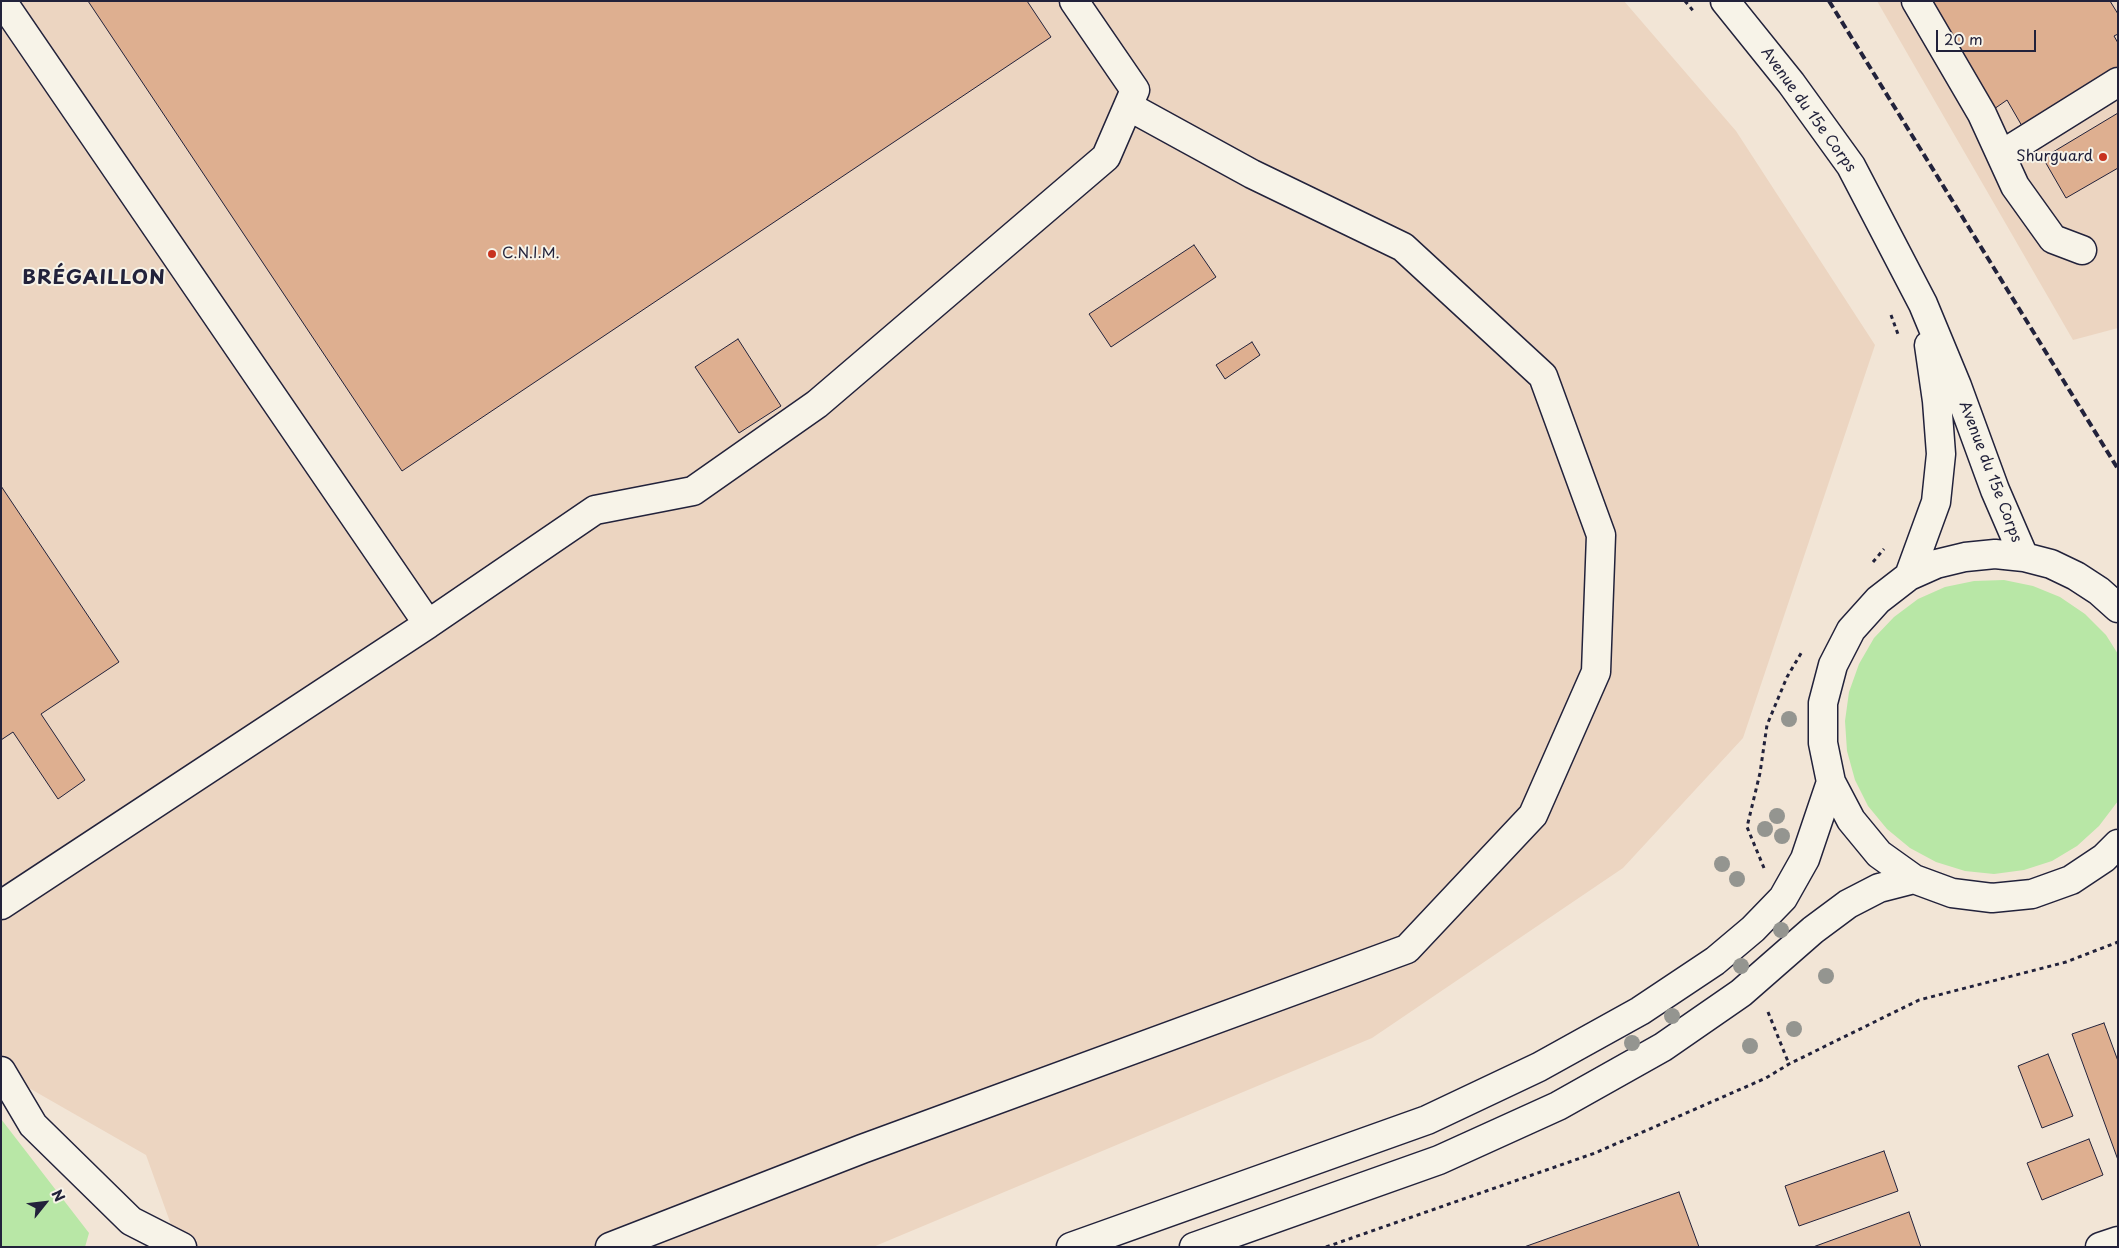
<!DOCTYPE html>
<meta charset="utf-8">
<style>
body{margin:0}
#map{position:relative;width:2119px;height:1248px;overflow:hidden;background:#f2e5d6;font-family:"Playpen Sans",sans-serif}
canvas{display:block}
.frame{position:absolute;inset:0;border:2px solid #22223b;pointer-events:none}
.north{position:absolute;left:20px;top:1178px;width:50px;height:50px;-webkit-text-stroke:4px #f7f3e8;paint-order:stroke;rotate:61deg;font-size:14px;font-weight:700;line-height:20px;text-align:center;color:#22223b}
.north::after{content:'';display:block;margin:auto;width:18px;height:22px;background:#22223b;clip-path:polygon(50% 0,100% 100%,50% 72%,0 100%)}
.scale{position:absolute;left:1936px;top:30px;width:100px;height:22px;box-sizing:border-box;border:2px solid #22223b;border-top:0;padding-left:6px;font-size:15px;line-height:18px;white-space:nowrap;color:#22223b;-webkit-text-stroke:4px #f7f3e8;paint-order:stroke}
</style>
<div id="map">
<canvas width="2119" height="1248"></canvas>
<div class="frame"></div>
<div class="north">N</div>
<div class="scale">20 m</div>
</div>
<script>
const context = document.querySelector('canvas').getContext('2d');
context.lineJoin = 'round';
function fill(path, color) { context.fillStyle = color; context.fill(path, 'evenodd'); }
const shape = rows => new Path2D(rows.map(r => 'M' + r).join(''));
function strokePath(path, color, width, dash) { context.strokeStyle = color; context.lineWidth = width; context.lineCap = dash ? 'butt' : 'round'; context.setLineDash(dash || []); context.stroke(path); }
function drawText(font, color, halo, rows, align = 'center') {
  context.font = font + ' "Playpen Sans",sans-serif'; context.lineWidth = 4; context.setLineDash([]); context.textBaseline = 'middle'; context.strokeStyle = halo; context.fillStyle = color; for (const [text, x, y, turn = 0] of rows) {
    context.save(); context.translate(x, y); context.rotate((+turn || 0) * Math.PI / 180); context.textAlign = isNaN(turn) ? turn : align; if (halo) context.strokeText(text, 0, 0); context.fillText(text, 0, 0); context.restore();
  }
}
fill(shape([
 [1,1,1624,1,1736,131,1875,345,1743,738,1623,868,1372,1038,873,1247,179,1247,146,1155,1,1072],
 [1877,1,2118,1,2118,328,2073,340]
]), '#ecd5c1');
fill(shape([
 [2004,580,2033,586,2060,597,2085,614,2106,635,2118,654,2118,801,2099,826,2077,846,2052,861,2024,870,1994,874,1965,871,1936,862,1910,848,1887,829,1868,806,1855,780,1847,751,1845,721,1849,692,1859,664,1874,638,1894,617,1918,599,1945,587,1974,581],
 [1,1119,89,1233,85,1247,1,1247]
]), '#b8e7a6');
const building = shape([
 [88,1,1027,1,1051,37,402,471,88,1],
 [1931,1,2110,1,2118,14,2118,34,2114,36,2118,43,2118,69,2022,126,2007,100,1994,109,1931,1],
 [2118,113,2118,168,2066,198,2043,158,2118,113],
 [1194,245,1216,277,1111,347,1089,314,1194,245],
 [738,339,781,406,739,433,695,367,738,339],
 [1252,342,1260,355,1225,379,1216,365,1252,342],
 [1,486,119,662,41,714,85,780,58,799,13,732,1,740,1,486],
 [2104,1023,2118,1061,2118,1160,2072,1034,2104,1023],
 [2048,1054,2073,1116,2042,1128,2018,1066,2048,1054],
 [2089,1139,2103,1175,2042,1200,2027,1163,2089,1139],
 [1884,1151,1898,1191,1799,1226,1785,1186,1884,1151],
 [1679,1192,1699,1247,1524,1247,1679,1192],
 [1909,1212,1921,1247,1813,1247,1909,1212]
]);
fill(building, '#deaf90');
strokePath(building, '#22223b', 1);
const minor = shape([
 [2,1,428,624,595,510,693,491,817,404,1106,157,1135,90,1074,1],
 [1916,1,1982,114,2015,186,2053,239,2082,250],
 [2001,155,2118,82],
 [1,905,428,624],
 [1,1071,33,1125,131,1221,182,1247],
 [610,1247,862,1149,1407,949,1533,815,1596,672,1601,535,1543,376,1403,247,1252,174,1128,106],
 [2100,1247,2118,1241]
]);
const major = shape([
 [1725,1,1791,83,1851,166,1923,304,1957,386,1995,490,2024,557],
 [1909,576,1936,502,1941,454,1937,401,1929,345],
 [2118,608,2099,591,2076,576,2051,564,2024,557,1995,554,1965,557,1936,564,1909,576,1878,600,1851,630,1833,665,1823,703,1823,743,1831,782,1851,820,1879,854,1914,879,1952,893,1992,898,2032,894,2071,880,2104,858,2118,844],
 [1071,1247,1427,1120,1539,1067,1640,1011,1715,961,1753,929,1783,898,1805,859,1831,782],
 [1194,1247,1439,1160,1558,1106,1663,1047,1741,993,1813,930,1848,904,1879,888,1914,879]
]);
strokePath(minor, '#22223b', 31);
strokePath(major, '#22223b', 31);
strokePath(shape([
 [1685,1,1695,13],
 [1891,315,1899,337],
 [1873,562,1884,549],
 [1764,868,1747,827,1760,773,1767,725,1787,677,1803,650],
 [1768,1012,1789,1064],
 [1326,1247,1595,1153,1766,1078,1789,1064,1919,1000,2066,962,2118,942]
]), '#22223b', 3, [4, 4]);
strokePath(minor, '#f7f3e8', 28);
strokePath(major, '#f7f3e8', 28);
strokePath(shape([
 [1829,1,2118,469]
]), '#22223b', 4, [8, 4]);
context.fillStyle = '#949590';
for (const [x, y] of [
 [1789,719],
 [1777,816],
 [1765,829],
 [1782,836],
 [1722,864],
 [1737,879],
 [1781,930],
 [1741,966],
 [1826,976],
 [1672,1016],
 [1794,1029],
 [1632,1043],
 [1750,1046]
]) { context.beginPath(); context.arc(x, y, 8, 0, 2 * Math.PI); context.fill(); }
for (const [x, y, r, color] of [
 [2103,157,5,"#c8321e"],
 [492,254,5,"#c8321e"]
]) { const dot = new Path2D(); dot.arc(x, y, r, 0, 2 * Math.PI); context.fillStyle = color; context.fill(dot); strokePath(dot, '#f7f3e8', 2); }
drawText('15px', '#22223b', '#f7f3e8', [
 ["Avenue du 15e Corps",1808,110,54],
 ["Avenue du 15e Corps",1990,472,69]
]);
drawText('15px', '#22223b', '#f7f3e8', [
 ["Shurguard",2093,157],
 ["C.N.I.M.",502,254,"left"]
], 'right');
context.letterSpacing = '1px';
drawText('bold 20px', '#22223b', '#f7f3e8', [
 ["BRÉGAILLON",94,278]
]);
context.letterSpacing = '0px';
</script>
